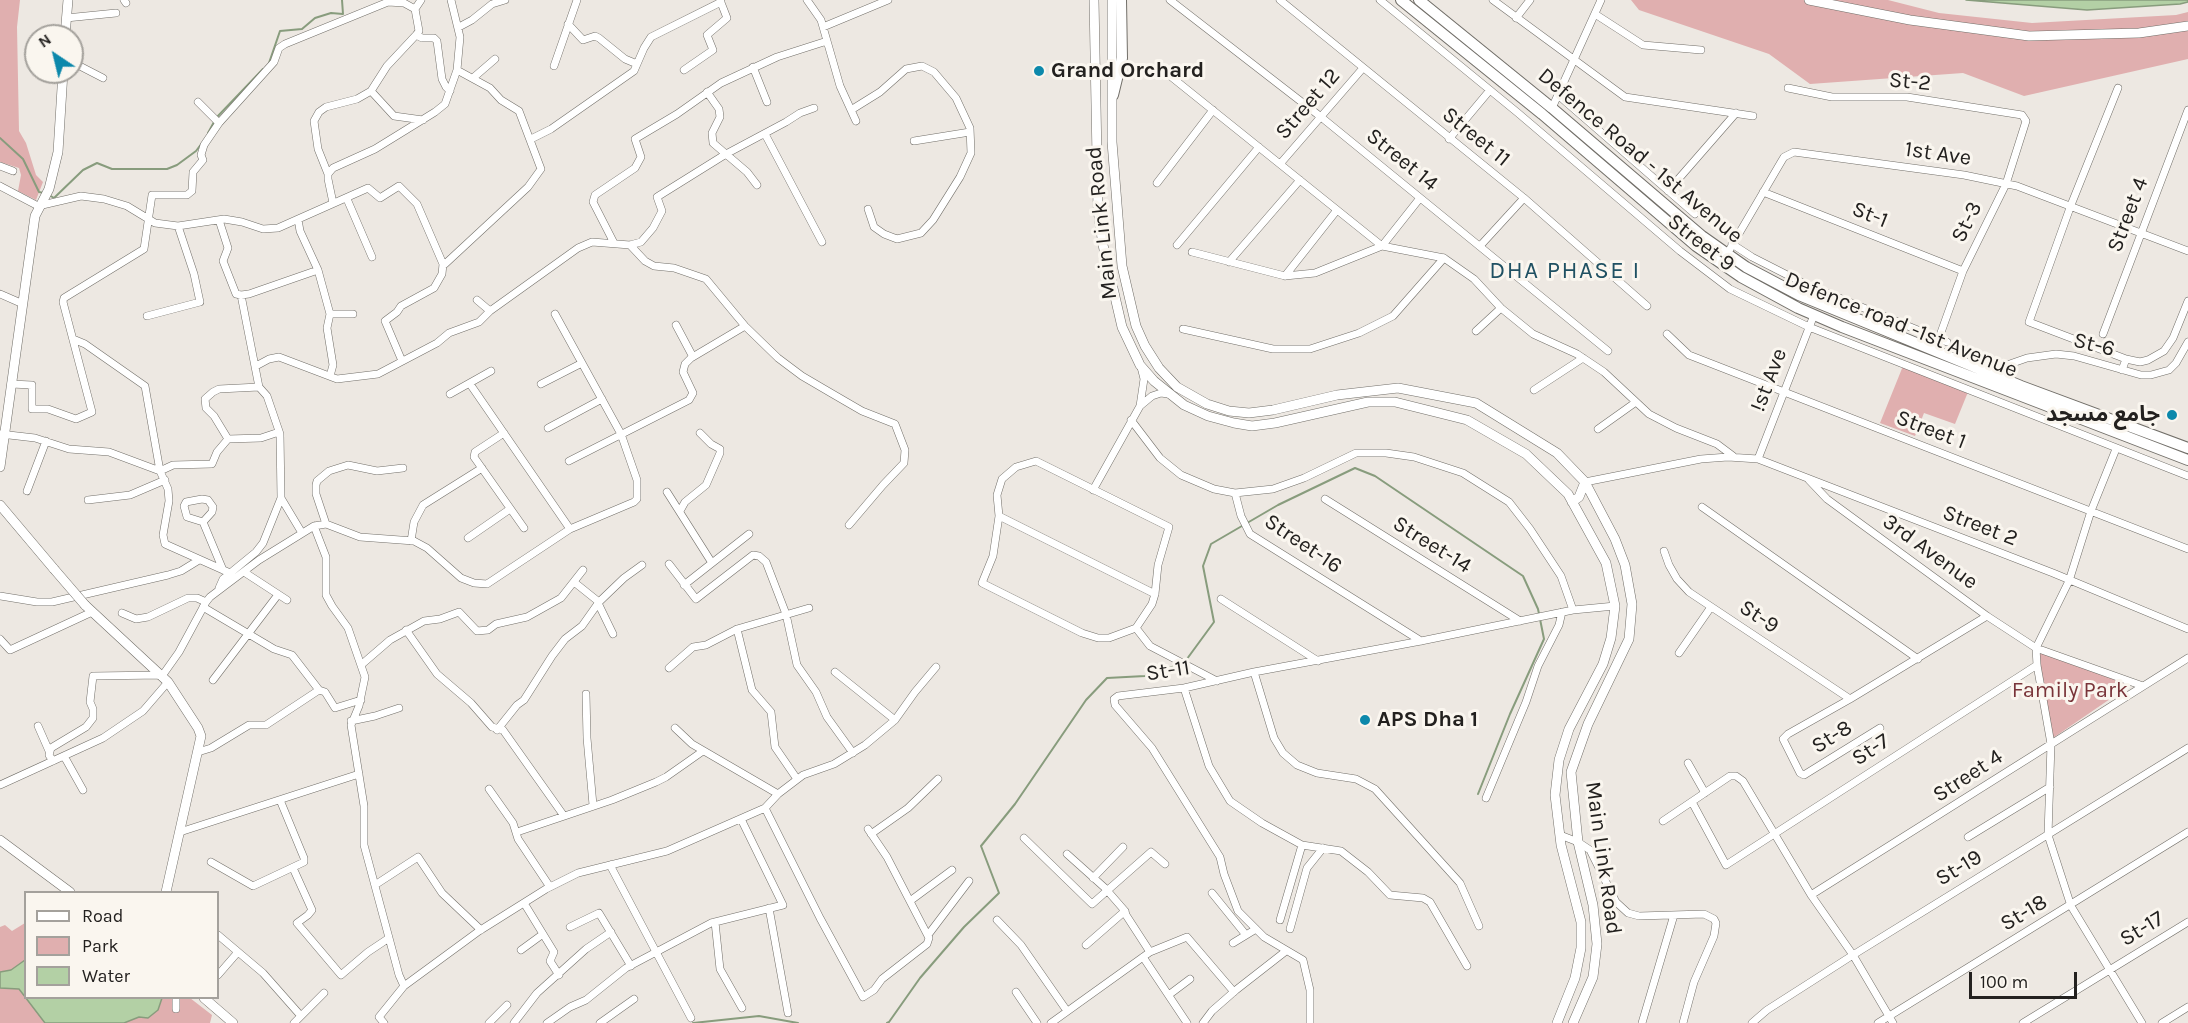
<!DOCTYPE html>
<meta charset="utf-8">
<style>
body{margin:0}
#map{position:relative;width:2188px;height:1023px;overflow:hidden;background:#ede8e2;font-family:Karla,sans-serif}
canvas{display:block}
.legend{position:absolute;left:24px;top:891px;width:195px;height:108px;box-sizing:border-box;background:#faf6ef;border:2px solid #a4a19c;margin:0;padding:8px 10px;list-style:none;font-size:18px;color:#23211f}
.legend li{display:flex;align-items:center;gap:12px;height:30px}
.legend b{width:30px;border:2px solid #a4a19c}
.north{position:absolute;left:24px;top:24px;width:60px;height:60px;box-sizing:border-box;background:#faf6ef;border:2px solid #a4a19c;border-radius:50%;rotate:325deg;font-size:16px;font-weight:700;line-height:24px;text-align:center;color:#23211f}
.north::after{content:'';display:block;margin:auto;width:21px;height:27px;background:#0c88ab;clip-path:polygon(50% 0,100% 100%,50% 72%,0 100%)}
.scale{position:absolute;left:1969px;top:972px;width:108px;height:27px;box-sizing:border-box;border:3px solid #23211f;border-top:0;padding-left:8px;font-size:18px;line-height:21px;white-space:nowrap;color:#23211f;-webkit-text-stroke:4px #faf6ef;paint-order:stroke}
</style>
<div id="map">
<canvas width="2188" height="1023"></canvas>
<ul class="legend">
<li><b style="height:8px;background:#fff"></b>Road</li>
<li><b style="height:16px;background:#e0afaf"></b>Park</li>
<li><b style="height:16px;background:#b3d0a5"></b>Water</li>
</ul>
<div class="north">N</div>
<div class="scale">100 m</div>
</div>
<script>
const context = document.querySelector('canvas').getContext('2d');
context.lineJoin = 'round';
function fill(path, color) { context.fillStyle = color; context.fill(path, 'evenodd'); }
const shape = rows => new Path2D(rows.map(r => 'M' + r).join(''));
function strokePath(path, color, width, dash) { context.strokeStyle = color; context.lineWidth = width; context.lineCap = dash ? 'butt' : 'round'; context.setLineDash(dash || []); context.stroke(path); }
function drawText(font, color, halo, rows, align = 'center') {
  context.font = font + ' Karla,"Noto Sans Arabic",sans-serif'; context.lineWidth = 6; context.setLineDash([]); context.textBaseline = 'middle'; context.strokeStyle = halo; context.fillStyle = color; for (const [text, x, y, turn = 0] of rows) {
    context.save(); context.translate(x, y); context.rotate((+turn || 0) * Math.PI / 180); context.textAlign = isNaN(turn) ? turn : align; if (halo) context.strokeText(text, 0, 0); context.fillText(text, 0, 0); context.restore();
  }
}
fill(shape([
 [0,0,20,0,17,27,19,131,26,143,36,175,43,182,36,200,18,191,21,175,19,168,0,162],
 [1631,0,1888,0,1939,13,2032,23,2176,15,2188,12,2188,59,2024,96,1963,73,1810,84,1769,54,1639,10],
 [1903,366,1968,392,1955,424,1924,413,1915,436,1880,423],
 [2037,649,2132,684,2050,740],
 [25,923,26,998,190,998,212,1015,210,1023,0,1023,0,927,5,925,12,931]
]), '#e0afaf');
const water = shape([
 [1966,0,2188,0,2188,2,2180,4,2087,10,1966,0],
 [25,960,26,998,162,998,158,1010,148,1018,139,1017,124,1023,45,1023,19,989,0,988,0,972,11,970,25,960]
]);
fill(water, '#b3d0a5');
strokePath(water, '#889c7d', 1.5);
strokePath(shape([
 [269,63,280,31,302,29,315,18,331,13,343,14,342,0],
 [217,117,263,69],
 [208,133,214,122],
 [0,138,23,159,39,192,44,193],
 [49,195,54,198,83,170,97,163,112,169,167,169,177,165,196,151,202,143],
 [693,1023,759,1016,798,1023],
 [887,1023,889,1022,920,978,964,927,999,893,981,846,1015,804,1086,700,1107,678,1145,676,1184,663,1214,622,1203,566,1211,544,1278,505,1355,468,1375,476,1523,576,1538,609,1544,639,1510,714,1478,794]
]), '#889c7d', 2);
const street = shape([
 [124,0,126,3],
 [807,0,821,20,840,86,856,121],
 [1170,0,1321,117,1608,351],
 [1280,0,1524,198,1647,306],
 [1380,0,1518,113,1680,251,1730,289,1809,327,2188,476],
 [1493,0,1625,97,1753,116],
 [1595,14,1643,45,1701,50],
 [66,18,116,13],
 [1516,18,1530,0],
 [568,24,583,40,595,36,599,38,625,59,637,64],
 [459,27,472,20,492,4,505,0],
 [823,27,888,0],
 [416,35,422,38,434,38,437,41,442,79,446,87,450,91],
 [72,62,103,78],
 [554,66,577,0],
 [753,67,767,102],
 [1159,67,1382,246,1420,198],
 [684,70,713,50,707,35,727,18,720,0],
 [473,78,495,59],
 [1788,88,1832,97,1907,97,2022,115,2026,121,2006,184,1963,271,1939,338],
 [2118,88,2071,205,2029,322,2126,359],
 [371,91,394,116,423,120],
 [707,92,719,109,720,117,712,133,713,143,747,172,757,185],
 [1558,95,1695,214],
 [1552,108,1601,0],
 [851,110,880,92,906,69,922,66,934,72,956,98,970,128,971,153,960,177,933,220,921,233,897,239,884,234,874,227,868,209],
 [219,123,274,62,279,48,285,44,388,2,404,3,415,9],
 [765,134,822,242],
 [531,139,551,129,634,71,644,48,651,37,721,2],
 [1449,139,1490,90],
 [914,141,970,132],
 [1280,164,1363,68],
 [0,166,13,171],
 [328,174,318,149,314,121,319,112,326,107,357,99,371,91,387,66,416,35,419,31,415,9,421,0],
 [1157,183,1213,110],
 [0,186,38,206,81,196,104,199,127,206,155,223,178,226,224,219,242,222,263,229,278,228,368,188,380,198,399,186,417,204,443,264,445,264,528,187,541,169,519,111,501,100,490,88,457,70],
 [1668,191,1736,113],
 [1763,192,1963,271],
 [347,199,372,257],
 [333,203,328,179,328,174,333,168,375,149,435,112,445,104,457,70,460,37,451,0],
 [298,219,300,231,318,270,330,314,327,328,333,365,330,376],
 [219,220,228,248,223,261,236,294,241,295,249,294,318,270],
 [614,243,593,202,595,195,635,168,641,157,635,139,677,114,721,83,777,57,827,41],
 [1732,244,1752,257,1805,284,1947,342],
 [630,245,645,261,654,266,674,268,706,279,745,326,778,358,802,376,831,393,862,411,895,424,905,450,904,463,883,485,849,525],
 [1177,245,1259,147],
 [1480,246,1524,198],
 [1192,252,1285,276,1315,273,1382,246,1444,258,1474,279,1501,308,1533,334,1577,354,1604,372,1649,414,1676,428,1717,444,1733,456],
 [1727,254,1781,162,1784,157,1794,152,1964,175,2017,186,2188,251],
 [1229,262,1300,180],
 [1285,276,1337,210],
 [0,294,23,304],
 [477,300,490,311,578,248,592,242,630,245,641,242,653,228,662,211,657,197,726,154,786,122,800,113,814,108],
 [330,314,353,314],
 [147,316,200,302,194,274,178,226],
 [676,325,693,357],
 [1183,329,1273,349,1310,349,1359,333,1393,316,1444,258],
 [1476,331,1501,308],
 [1667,334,1689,355,2188,549],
 [2103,334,2188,110],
 [73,339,85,344,145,386,160,471,173,465,212,464,217,452,228,439,261,438,279,432],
 [402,361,385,321,397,312,401,306,434,288,442,274,443,264],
 [256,366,269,359,279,357,337,379,378,374,437,343,449,333,479,322,490,311],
 [2122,370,2126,359,2140,362,2148,360,2164,351,2173,338,2188,301],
 [1987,372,2027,358,2056,354,2074,356,2141,375,2151,375,2169,370,2176,363,2188,342],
 [11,384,32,385,32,409,48,409,76,419,92,412,63,302,64,298,144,249,152,195,187,195,192,191,193,172,203,160,201,155,204,145,219,123,198,102],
 [470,384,570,529],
 [541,384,582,363],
 [1534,390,1583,358],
 [450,394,491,371],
 [1140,406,1144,379,1141,367],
 [1131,420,1160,458,1181,475,1214,489,1235,493,1273,489,1304,478,1356,453,1386,453,1414,457,1463,473,1509,502,1530,529,1561,576,1573,610],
 [548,428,602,399],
 [1598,429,1636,402],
 [504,433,475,452,474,457,524,528],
 [0,434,35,438,69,449,109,452,160,471,168,489,169,501,163,535,165,544,230,573],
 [228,439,214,416,206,408,205,399,213,392,219,389,259,387],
 [2116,449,2091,511,2069,581,2036,648,2037,665,2051,744,2048,835,2071,906,2142,1023],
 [1758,459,1814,315],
 [569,461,689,400,693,393,683,372,685,364,691,358,745,326],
 [1809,480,1827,499,1987,616,2036,648,2143,686],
 [1585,482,1701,459,1728,457,1758,459,2053,573,2188,629],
 [1093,490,1140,406,1152,396,1161,393,1168,394],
 [27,491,46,441],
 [667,492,712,563],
 [1235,493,1241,516,1250,534,1421,641],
 [281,498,302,533],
 [1325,499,1520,621],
 [88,500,130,495,165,480],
 [1702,507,1918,659],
 [680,511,685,502,706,485,720,453,720,449,711,444,700,433],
 [999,516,993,556,982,583,1082,633,1098,638,1109,638,1136,628],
 [203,522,187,517,184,506,186,502,202,499,208,500,213,507,212,512,203,522,223,570],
 [326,524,316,494,316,485,317,481,329,471,348,465,377,471,403,468],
 [314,526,326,557,326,595,332,606,348,628,365,677,359,706,351,725,364,806,364,845,399,975,404,986],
 [468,538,510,509],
 [411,541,414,522,423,505,482,468],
 [1664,551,1669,565,1677,579,1689,592,1850,699],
 [669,564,696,599,753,555,759,556,766,562,786,614,797,665,816,692,827,717,853,753],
 [244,572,287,600],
 [574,582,599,602],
 [684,585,749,534],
 [219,588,223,579,256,552,263,543,281,498,280,434,267,396,259,387,241,295],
 [1155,594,999,516,997,495,1002,479,1016,467,1036,461,1169,527,1158,565,1155,594,1152,604,1136,628,1150,646,1217,681],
 [0,596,37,602,52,602,168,575,181,571,199,560],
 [1221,599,1318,661],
 [598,603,613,634],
 [203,607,274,649,292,655,319,690,325,692,335,708,361,700],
 [122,613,136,619,148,617,188,598,197,598,206,602],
 [737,629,752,690,771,712,775,747,797,779],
 [406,630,437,674,471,703,492,727,503,730,564,816],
 [0,639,10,650,92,612],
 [1679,653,1711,607],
 [361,665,390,640,424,621,440,619,459,612,477,631,488,630,496,624,527,617,561,598,583,570],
 [669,668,693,647,706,645,737,629,809,608],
 [835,672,895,720],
 [1254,672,1274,738,1283,753,1297,765,1317,773,1356,779,1375,789,1460,883,1479,926],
 [162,676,179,652,206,602,210,597,259,560,314,526,326,524,360,537,414,541,427,548,461,578,474,583,487,584,570,529,634,502,637,499,637,480,621,434,555,314],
 [213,680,277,596],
 [1184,688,1209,766,1230,801,1262,823,1302,845,1341,851,1368,872,1390,895,1423,898,1430,902,1467,966],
 [586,694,587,738,593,805],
 [351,721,375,716,399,708],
 [38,726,49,751],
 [675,728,692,744,778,794],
 [1880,728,1804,775,1800,773,1783,739,1788,734,1850,699,1987,616],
 [497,730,517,705,524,700,552,656,565,639,582,626,599,602,624,578,642,565],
 [198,752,211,748,249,725,266,725,319,690],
 [64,756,83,790],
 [53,761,49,755,51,748,86,727,93,718,93,709,90,702,93,676,161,675],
 [1688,763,1705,793],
 [0,785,103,738,143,711,168,682],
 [489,789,513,823,518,839,550,887],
 [1486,798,1526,702,1538,666,1559,625,1562,612],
 [1692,802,1726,865,2037,665],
 [765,808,820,918,863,997,874,990,882,979,927,944,929,938,887,857,868,829],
 [1663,821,1730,776,1736,776,1743,781,1811,895,1853,955,1893,1023],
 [180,832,359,774],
 [517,832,612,800,656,782,666,777,703,751],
 [871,834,908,808,938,779],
 [1560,835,1578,842,1590,850,1616,902,1628,913,1639,916,1704,914,1714,919,1716,923,1714,936,1694,982,1683,1023],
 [1968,837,2050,787],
 [1024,838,1092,904,1151,852,1165,864],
 [1067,854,1105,888,1125,911,1126,915,1150,952],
 [211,862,253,886,304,862,304,858,280,800],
 [610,865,691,1018],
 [293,868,312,910,308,915,297,923,341,975,368,952,389,938],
 [1093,878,1123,847],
 [375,885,418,857,442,893,481,930],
 [1212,893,1246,935],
 [1811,895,2188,658],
 [910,901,952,870],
 [524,903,554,952,550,961,559,975],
 [769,908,788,1013],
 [997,920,1021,945,1067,1011],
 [1280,920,1302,845],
 [715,922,720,969,742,1008],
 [570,927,599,913,631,966],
 [1290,929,1307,868,1323,848],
 [218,935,263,973,301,1016],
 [928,935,969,881],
 [1233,943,1256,929],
 [1086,945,1125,911],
 [521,950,543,934],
 [1143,957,1187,1023],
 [218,975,238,952],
 [1016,992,1037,1023],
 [1170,994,1190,979],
 [176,1009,176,998],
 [294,1023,324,993],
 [384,1023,379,1017,404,986,479,931,546,889,578,873,667,851,765,808,778,794,803,775,834,764,865,745,895,720,915,692,936,667],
 [489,1023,507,1005],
 [514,1023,537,993,586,949,611,932],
 [547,1023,570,1007,586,1000,626,968,711,923,783,905,741,819],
 [600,1023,634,999],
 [1051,1023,1150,952,1187,937,1234,992],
 [1203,1023,1212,1011,1236,990,1286,951],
 [1310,1023,1310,990,1303,960,1264,937,1238,911,1224,874,1220,857,1152,748,1115,705,1114,699,1118,696,1184,688,1254,672,1421,641,1573,610,1615,606],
 [1642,1023,1674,915],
 [1752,1023,1767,1010,1853,955,2188,748],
 [1878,1023,2188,832],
 [2023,1023,2188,922],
 [2162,1023,2188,1007]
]);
const secondary = shape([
 [1094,0,1098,210,1103,245,1122,327,1140,365,1154,381,1184,405,1208,416,1234,423,1252,426,1275,423,1368,402,1395,402,1467,420,1526,454,1568,494,1606,563,1615,606,1611,638,1603,664,1569,729,1559,760,1555,795,1561,845,1581,922,1581,948,1575,978,1557,1023],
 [1112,0,1112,142,1122,266,1136,326,1145,346,1159,368,1177,387,1207,404,1229,411,1249,413,1273,410,1337,395,1398,388,1476,403,1557,453,1585,482,1615,539,1625,565,1632,604,1629,639,1588,724,1571,772,1578,842,1593,905,1597,944,1593,977,1573,1023],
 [1809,0,1910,20,2029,36,2139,33,2188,26],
 [65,36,68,0],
 [0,467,35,216,49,189,58,152,63,72],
 [1572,502,1579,497,1585,482],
 [0,505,54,569],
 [85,605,168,682,198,728,201,736,166,892],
 [0,840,70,892],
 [204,998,233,1023]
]);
const primary = shape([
 [1401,0,1542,114,1696,246,1741,277,1798,308,1842,327,2188,460],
 [1419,0,1552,108,1702,236,1746,267,1799,295,2021,386,2188,448],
 [1113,95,1122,58,1121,0]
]);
strokePath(street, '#726f69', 8);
strokePath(secondary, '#726f69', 10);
strokePath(primary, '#726f69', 12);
strokePath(street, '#fff', 7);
strokePath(secondary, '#fff', 9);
strokePath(primary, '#fff', 10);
const secondaryBridge = shape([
 [54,569,85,605]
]);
strokePath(secondaryBridge, '#726f69', 10, []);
strokePath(secondaryBridge, '#fff', 9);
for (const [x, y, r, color] of [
 [1039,71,6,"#0c88ab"],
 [2172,415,6,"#0c88ab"],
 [1365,720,6,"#0c88ab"]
]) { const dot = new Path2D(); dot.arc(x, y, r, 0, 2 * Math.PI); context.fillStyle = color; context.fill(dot); strokePath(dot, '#faf6ef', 2); }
drawText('bold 22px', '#23211f', '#faf6ef', [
 ["Grand Orchard",1051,71],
 ["جامع مسجد",2160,415,"right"],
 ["APS Dha 1",1377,720]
], 'left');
drawText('22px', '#23211f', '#faf6ef', [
 ["St-2",1910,82,5],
 ["Street 12",1308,104,-49],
 ["Street 11",1476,137,39],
 ["1st Ave",1938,154,8],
 ["Defence Road - 1st Avenue",1640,156,40],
 ["Street 14",1402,160,39],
 ["St-1",1870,215,22],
 ["Street 4",2128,215,-69],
 ["St-3",1967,222,-64],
 ["Main Link Road",1102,223,-96],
 ["Street 9",1701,243,38],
 ["Defence road -1st Avenue",1901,325,22],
 ["St-6",2094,345,14],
 ["!st Ave",1769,380,-69],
 ["Street 1",1931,430,21],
 ["Street 2",1980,526,21],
 ["Street-16",1303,544,34],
 ["Street-14",1432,545,32],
 ["3rd Avenue",1930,552,36],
 ["St-9",1759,617,33],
 ["St-11",1168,671,-9],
 ["St-8",1832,737,-32],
 ["St-7",1871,750,-33],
 ["Street 4",1968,776,-33],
 ["Main Link Road",1603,858,82],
 ["St-19",1959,868,-31],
 ["St-18",2024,913,-31],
 ["St-17",2142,929,-31]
]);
drawText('22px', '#793439', '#faf6ef', [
 ["Family Park",2070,691]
]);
context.letterSpacing = '1.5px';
drawText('24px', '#205163', '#faf6ef', [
 ["DHA PHASE I",1565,271]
]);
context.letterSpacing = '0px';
</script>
